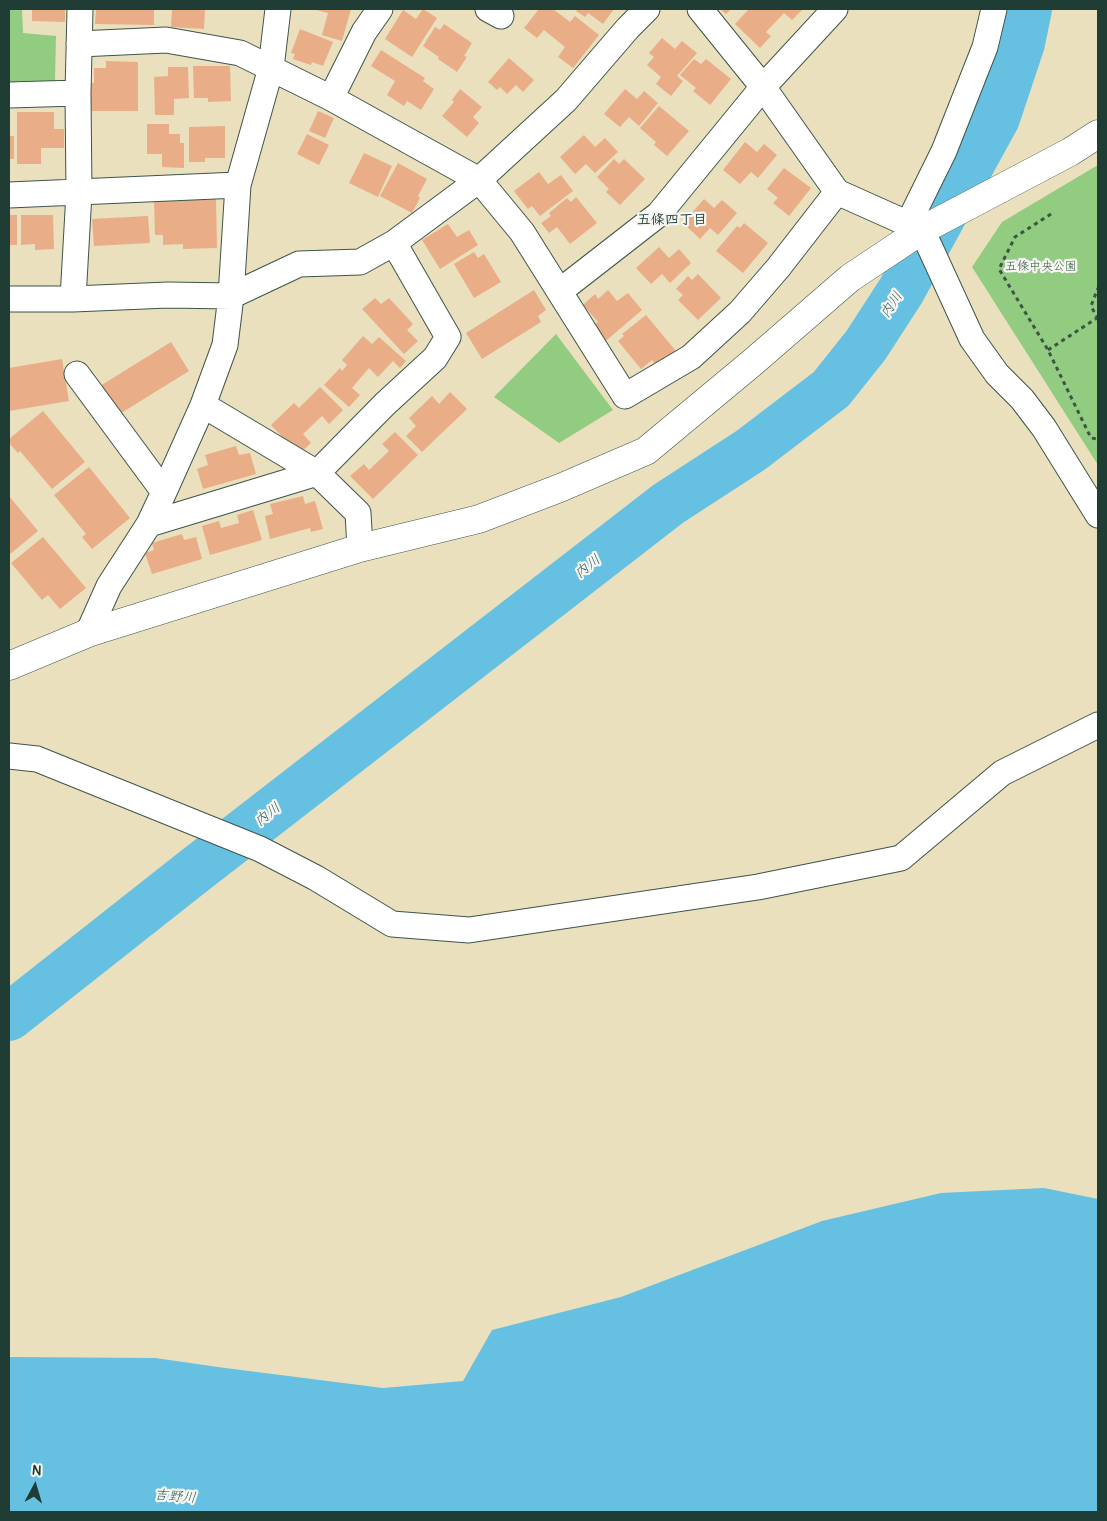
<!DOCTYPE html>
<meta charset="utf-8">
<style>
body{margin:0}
#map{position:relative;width:1107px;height:1521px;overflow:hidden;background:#eae0be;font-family:Pangolin,sans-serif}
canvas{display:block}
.frame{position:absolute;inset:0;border:10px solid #1f3d34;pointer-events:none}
.north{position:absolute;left:10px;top:1461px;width:50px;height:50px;-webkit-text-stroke:4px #f6f6f2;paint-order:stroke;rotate:6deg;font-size:14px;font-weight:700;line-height:20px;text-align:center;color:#1f3d34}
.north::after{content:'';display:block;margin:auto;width:18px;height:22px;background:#1f3d34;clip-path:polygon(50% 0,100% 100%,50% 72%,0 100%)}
</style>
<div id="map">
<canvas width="1107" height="1521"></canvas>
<div class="frame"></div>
<div class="north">N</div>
</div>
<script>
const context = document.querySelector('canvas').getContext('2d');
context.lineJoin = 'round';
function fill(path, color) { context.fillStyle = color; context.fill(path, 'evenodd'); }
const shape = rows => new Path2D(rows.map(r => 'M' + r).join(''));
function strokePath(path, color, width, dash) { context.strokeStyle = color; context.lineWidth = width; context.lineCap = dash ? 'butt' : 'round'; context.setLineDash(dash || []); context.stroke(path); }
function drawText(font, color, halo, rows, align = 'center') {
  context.font = font + ' Pangolin,"Klee One",sans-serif'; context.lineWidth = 4.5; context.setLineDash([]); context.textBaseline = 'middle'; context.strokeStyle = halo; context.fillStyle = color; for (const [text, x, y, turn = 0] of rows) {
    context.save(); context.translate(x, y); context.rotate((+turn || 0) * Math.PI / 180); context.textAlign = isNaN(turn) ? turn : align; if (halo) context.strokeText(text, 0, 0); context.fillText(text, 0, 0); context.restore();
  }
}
fill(shape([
 [9,9,22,9,23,33,56,36,55,82,9,82],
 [1098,165,1098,465,972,267,1002,222],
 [556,334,613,410,559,443,494,397]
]), '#92cc80');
fill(shape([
 [1044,1188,1098,1199,1098,1512,9,1512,9,1357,155,1358,225,1368,383,1388,463,1381,492,1330,621,1297,822,1221,941,1193]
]), '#65c0e2');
strokePath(shape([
 [9,1017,194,871,668,504,751,450,831,389,866,345,901,291,996,118,1021,43,1028,9]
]), '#65c0e2', 48);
fill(shape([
 [32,9,65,9,65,22,32,21],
 [96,9,154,9,154,25,95,24],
 [172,9,205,9,204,29,171,27],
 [313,9,351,9,342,41,322,35,328,13],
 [423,9,437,18,412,57,385,39,403,10,416,19],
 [539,9,553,9,570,22,575,16,599,35,573,68,558,57,565,47,544,30,537,38,524,28],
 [578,9,614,9,603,24,588,13,585,17,576,11],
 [720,9,731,9,726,14],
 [749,9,803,9,792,20,784,13,766,32,771,36,760,48,735,24],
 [444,24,472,43,464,56,467,57,457,72,438,59,439,57,423,46,435,27,440,30],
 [300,29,333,42,323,66,312,62,311,65,293,59,295,54,291,53],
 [662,38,675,49,682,41,697,53,677,76,683,81,671,96,656,84,661,77,647,65,654,57,649,53],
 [381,50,425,78,423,81,434,89,421,110,407,101,404,106,387,95,395,81,371,66],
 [509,58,534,80,523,92,516,85,507,94,500,87,497,90,488,82],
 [694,59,701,64,706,59,731,79,710,105,693,91,696,88,680,75],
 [106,61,138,62,138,111,90,111,91,83,94,83,94,68,106,68],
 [193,66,230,66,231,101,208,102,208,98,194,98],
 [168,67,188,67,189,98,174,99,174,115,155,115,154,77,168,76],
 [460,89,482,107,473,117,479,123,467,137,442,116,454,102,452,100],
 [625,89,637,99,644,91,658,103,639,126,629,117,620,127,604,114],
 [659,106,689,131,667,156,654,145,656,142,640,128],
 [318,111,334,118,325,138,309,131],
 [17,112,54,112,54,129,64,129,64,148,41,148,41,164,17,164],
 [147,124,169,124,169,134,180,134,180,143,184,143,184,168,162,167,162,154,147,154],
 [225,126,225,158,205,158,205,162,189,162,189,127],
 [307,134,329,145,319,165,297,154],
 [584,135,595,147,605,138,618,152,595,173,586,164,575,174,560,157],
 [9,136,14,136,14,159,9,159],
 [745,142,757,152,764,144,777,155,758,178,751,172,740,184,723,170],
 [364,153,392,166,378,197,349,183],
 [614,159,619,164,624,159,645,179,620,205,606,192,609,189,597,177],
 [398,163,427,179,418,196,420,198,412,213,380,196],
 [784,168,811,188,789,216,773,203,778,198,767,189],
 [539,172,548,184,561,175,573,191,540,216,532,206,528,209,514,191],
 [576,197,597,223,570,244,557,227,549,233,541,223,551,216,549,213,567,198,571,202],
 [216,199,217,248,183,249,183,244,163,245,163,235,155,235,154,200],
 [704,199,714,208,722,200,737,213,718,235,710,228,700,239,683,223],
 [9,215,17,215,17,245,9,245],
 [21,215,53,215,54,249,35,250,35,244,21,245],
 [148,216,150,243,94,246,92,219],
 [744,223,768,243,743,273,716,251,737,226,740,228],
 [448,224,457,237,469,230,478,245,440,269,422,240],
 [659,247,669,258,679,249,691,263,670,283,662,274,651,284,636,268],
 [474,252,478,258,484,254,501,282,474,298,454,264],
 [698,274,721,298,698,320,678,300,683,295,676,289,688,276,692,280],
 [534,290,546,310,538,316,541,322,482,359,466,333],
 [608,290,617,301,628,293,642,310,601,345,588,330,598,322,583,305,595,294,598,299],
 [375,298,381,304,389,298,413,324,407,330,418,341,404,354,362,309],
 [646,315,676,351,657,366,652,360,641,369,618,341,624,336,622,334],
 [363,336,372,344,379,337,406,361,400,368,393,361,378,377,369,368,352,388,360,395,349,407,324,385,340,368,342,371,347,365,342,360],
 [171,342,189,371,118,415,100,386],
 [62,359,69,401,9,411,9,368],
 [320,387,343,410,329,424,322,416,303,434,311,443,299,454,271,425,294,403,299,408],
 [450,392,467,409,422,452,406,436,416,426,409,418,432,396,439,404],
 [43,411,85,462,52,489,20,451,18,453,9,443,9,439],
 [395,432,418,455,373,499,350,476,364,464,369,470,389,451,382,444],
 [236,446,239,455,250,453,256,474,203,489,197,469,208,465,205,455],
 [89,467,130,518,92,549,82,537,86,534,54,495],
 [9,496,38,531,9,555],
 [303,496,305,504,315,501,323,529,311,532,310,528,270,539,265,516,273,514,270,504],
 [253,510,262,540,210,555,202,526,219,521,221,528,239,523,237,515],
 [182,534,184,540,196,537,202,559,152,574,145,553,154,550,152,543],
 [43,537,86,588,60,609,48,595,42,600,11,563]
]), '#e9ad88');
const minor = shape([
 [488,9,501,16],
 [700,9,763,87,837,192,922,230,972,339,997,374,1022,399,1044,428,1098,515],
 [79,44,166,40,240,53,331,98,479,180,522,232,625,396,691,357,740,312,778,268,837,192],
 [9,95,78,93],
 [331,98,364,32,380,9],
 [9,195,238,185],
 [908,224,944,151,985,47,994,9],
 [560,291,659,214,763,87,835,9],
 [9,299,73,299,168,295,231,296,299,264,360,262,394,243,479,180,566,100,628,28,647,9],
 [73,299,79,193,78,93,80,9],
 [77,374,164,492],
 [203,405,317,473,358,513,360,548],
 [149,524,317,473,385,404,435,358,448,337,394,243],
 [88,633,109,586,149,524,164,492,203,405,225,345,231,296,238,185,271,68,278,9],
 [9,756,37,759,260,849,316,878,392,924,469,930,758,887,901,858,1002,773,1098,725]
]);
const tertiary = shape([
 [9,666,88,633,360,548,479,519,560,488,646,451,753,362,850,278,922,230,1070,152,1098,134]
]);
strokePath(minor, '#3d5549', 27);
strokePath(tertiary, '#3d5549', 29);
strokePath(shape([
 [1051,214,1015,237,999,269,1048,350,1091,438,1098,439],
 [1098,319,1091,306,1098,288],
 [1048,350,1097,318]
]), '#3d5549', 3, [4, 4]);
strokePath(minor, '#fff', 25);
strokePath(tertiary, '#fff', 28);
drawText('12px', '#365a43', '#f6f6f2', [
 ["五條中央公園",1041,267]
]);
drawText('bold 14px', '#1f3d34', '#f6f6f2', [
 ["五條四丁目",672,220]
]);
drawText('italic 14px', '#305e60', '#f6f6f2', [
 ["内川",892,305,-57],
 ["内川",588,567,-38],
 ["内川",268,815,-38],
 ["吉野川",175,1497,5]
]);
</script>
